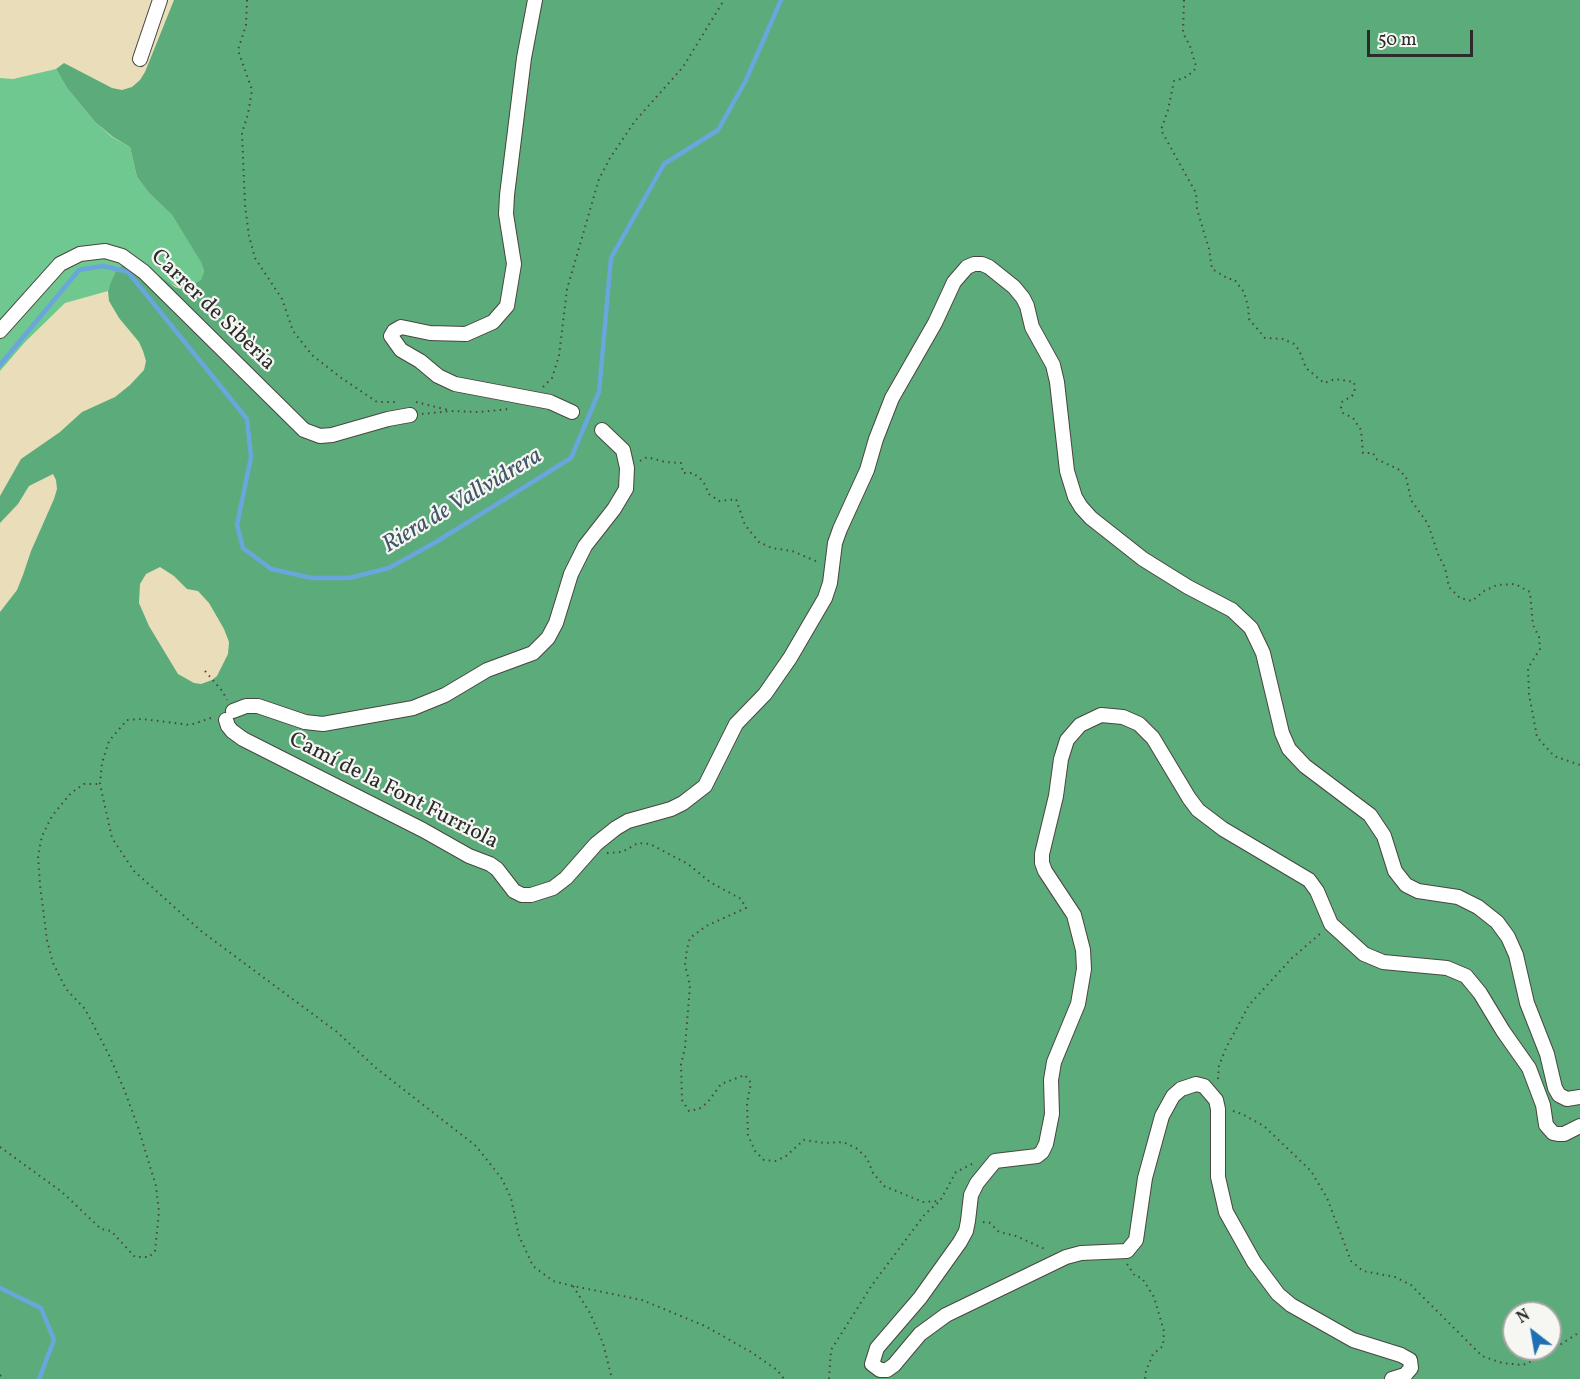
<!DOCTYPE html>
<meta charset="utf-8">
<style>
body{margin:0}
#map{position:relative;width:1580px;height:1379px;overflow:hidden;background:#e9deb9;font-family:Vollkorn,serif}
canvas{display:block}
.north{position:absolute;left:1502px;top:1301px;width:60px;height:60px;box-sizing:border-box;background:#f6f6f2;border:2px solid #a5a5a2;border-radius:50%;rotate:329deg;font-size:16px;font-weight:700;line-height:24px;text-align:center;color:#2b2b2b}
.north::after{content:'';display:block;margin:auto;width:21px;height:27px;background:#1f6fb2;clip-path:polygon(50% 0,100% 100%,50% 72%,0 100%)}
.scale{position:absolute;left:1367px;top:30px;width:106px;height:27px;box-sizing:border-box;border:3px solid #2b2b2b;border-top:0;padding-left:8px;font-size:18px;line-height:21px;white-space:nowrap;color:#2b2b2b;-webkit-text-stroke:4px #f6f6f2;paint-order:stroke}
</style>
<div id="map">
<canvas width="1580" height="1379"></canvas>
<div class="north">N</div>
<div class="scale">50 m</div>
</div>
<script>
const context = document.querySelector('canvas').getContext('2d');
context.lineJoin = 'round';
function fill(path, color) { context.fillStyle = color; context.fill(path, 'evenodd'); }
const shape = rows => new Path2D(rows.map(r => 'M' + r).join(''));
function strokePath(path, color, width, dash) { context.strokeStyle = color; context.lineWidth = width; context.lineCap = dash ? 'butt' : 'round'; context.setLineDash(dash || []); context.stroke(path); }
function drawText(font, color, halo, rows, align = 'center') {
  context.font = font + ' Vollkorn,serif'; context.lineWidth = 4.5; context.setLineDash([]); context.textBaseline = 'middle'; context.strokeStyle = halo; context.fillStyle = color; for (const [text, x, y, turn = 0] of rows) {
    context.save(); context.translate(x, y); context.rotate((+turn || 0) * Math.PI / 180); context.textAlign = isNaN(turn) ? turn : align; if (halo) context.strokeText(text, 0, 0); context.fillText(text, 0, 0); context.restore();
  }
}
fill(shape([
 [56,69,67,88,95,122,112,137,130,147,137,177,149,193,172,215,201,261,204,271,201,281,184,290,167,282,115,273,108,291,65,303,25,342,0,371,0,78,13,79]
]), '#6fc88f');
fill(shape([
 [174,0,1580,0,1580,1379,0,1379,0,612,17,590,23,575,31,551,54,499,57,489,56,480,53,474,29,486,18,504,0,523,0,496,21,459,60,432,82,412,115,397,130,385,144,370,146,361,143,351,139,342,119,318,109,301,108,291,111,282,115,273,122,266,131,265,150,269,175,287,184,290,201,280,204,271,201,262,172,215,149,193,137,177,130,147,113,137,95,122,67,88,56,69,64,63,112,88,122,90,132,87,140,80,145,72],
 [160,567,174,576,187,589,198,591,209,603,224,629,229,642,228,654,217,676,212,680,201,684,194,683,178,674,149,626,139,603,140,584,146,574],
 [1514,1313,1550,1313,1550,1349,1514,1349]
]), '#5bac7a');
strokePath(shape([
 [0,365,79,270,103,266,128,272,247,419,251,457,237,525,243,548,271,569,312,578,349,578,389,568,436,542,571,458,599,392,611,258,664,164,718,130,745,82,781,0],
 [0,1288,41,1308,54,1340,39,1379]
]), '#6aa6db', 4.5);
const minor = shape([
 [535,0,524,58,507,195,506,214,514,264,507,306,493,322,466,334,430,333,401,327,394,331,391,336,401,350,420,361,438,376,455,384,550,402,572,412],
 [140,59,160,0],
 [0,331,60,264,80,254,105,251,122,256,144,272,304,430,320,436,332,435,388,419,410,415],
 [233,711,246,706,258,706,305,722,323,724,413,708,445,695,487,670,533,653,548,638,556,623,571,574,585,546,614,509,626,489,627,468,623,450,602,430],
 [226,720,228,726,232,731,243,739,423,830,469,856,490,864,497,869,514,891,522,895,531,895,553,888,566,878,596,844,616,828,628,821,671,809,683,803,705,786,736,724,765,694,790,658,825,598,830,583,835,543,840,529,867,470,876,439,892,398,935,323,954,282,967,267,974,264,982,264,989,267,1014,287,1023,298,1027,306,1032,327,1053,365,1057,382,1067,471,1075,497,1081,507,1091,518,1143,559,1188,587,1232,610,1251,628,1263,653,1282,733,1289,749,1305,766,1370,815,1384,836,1395,871,1406,885,1418,891,1458,897,1478,907,1497,922,1508,937,1516,955,1527,1003,1547,1054,1555,1088,1559,1095,1567,1099,1580,1097],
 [1392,1379,1405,1375,1411,1368,1410,1360,1401,1355,1353,1340,1291,1305,1278,1294,1254,1262,1226,1212,1218,1177,1218,1109,1216,1100,1204,1086,1196,1084,1181,1089,1173,1096,1162,1116,1145,1178,1136,1240,1127,1251,1081,1253,1066,1257,946,1315,920,1334,894,1365,887,1370,880,1370,872,1364,877,1348,920,1298,960,1242,966,1231,968,1221,971,1195,977,1183,995,1161,1037,1156,1042,1152,1046,1144,1052,1114,1051,1080,1054,1062,1078,1004,1084,969,1083,950,1074,915,1045,871,1042,863,1042,854,1056,796,1061,759,1067,740,1080,725,1101,715,1123,717,1139,724,1153,738,1189,798,1198,810,1223,829,1309,880,1317,891,1331,924,1364,954,1383,962,1447,968,1466,976,1480,993,1503,1031,1529,1068,1543,1105,1546,1125,1553,1133,1558,1134,1564,1134,1580,1126]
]);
strokePath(minor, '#484640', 16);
strokePath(shape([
 [247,0,246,25,238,50,252,90,248,114,242,133,245,205,249,236,255,258,282,299,293,331,312,355,340,377,377,402,399,402],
 [1184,0,1183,33,1190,46,1196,66,1194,71,1184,78,1174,81,1168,110,1161,130,1196,193,1197,209,1209,249,1212,269,1229,279,1234,279,1244,292,1248,306,1249,319,1265,338,1283,339,1294,344,1299,350,1306,368,1324,383,1335,379,1354,382,1355,389,1352,396,1342,402,1341,407,1343,413,1353,418,1361,430,1363,453,1373,453,1376,459,1398,469,1406,477,1411,500,1428,524,1438,554,1445,568,1449,587,1460,598,1472,601,1484,591,1497,585,1515,584,1530,592,1533,625,1539,637,1540,649,1528,668,1529,694,1537,737,1554,756,1580,765],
 [543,387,552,378,559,356,567,289,599,179,610,158,635,121,683,67,724,0],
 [416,402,448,410],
 [422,414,451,411,479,412,509,409],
 [640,461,647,457,665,462,681,463,683,473,693,473,703,481,709,494,719,501,736,499,745,525,759,542,772,548,792,551,818,562],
 [205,671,223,692,227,700],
 [211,718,190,725,142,719,127,720,109,741,102,763,100,784,112,838,134,871,201,931,337,1032,376,1068,476,1146,502,1179,511,1198,519,1236,533,1266,553,1281,573,1286,642,1300,705,1326,751,1352,777,1370,784,1379],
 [607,853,622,852,638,843,650,844,688,864,710,882,741,899,746,908,706,926,690,938,687,949,685,965,690,985,685,1048,681,1064,682,1100,689,1111,699,1109,708,1102,721,1084,745,1075,751,1083,747,1103,748,1135,755,1151,764,1160,776,1161,786,1156,804,1140,825,1143,843,1142,856,1148,867,1158,873,1173,884,1186,923,1202,940,1201],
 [1218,1079,1219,1066,1226,1048,1249,1005,1292,958,1321,933],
 [1233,1111,1242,1114,1264,1126,1311,1171,1327,1198,1351,1261,1363,1271,1395,1277,1411,1285,1482,1356,1502,1363,1523,1365,1544,1355,1580,1332],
 [0,1147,62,1192,101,1229,111,1231,135,1257,149,1257,155,1251,159,1212,156,1186,138,1127,124,1089,108,1053,85,1009,66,989,53,963,47,940,40,885,38,856,42,836,52,816,71,793,84,784,100,784],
 [983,1222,990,1223,999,1232,1016,1236,1047,1250],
 [1127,1264,1135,1276,1142,1278,1154,1297,1164,1331,1163,1346,1153,1354,1146,1371,1145,1379],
 [573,1286,590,1313,603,1343,612,1379],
 [0,1375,4,1379],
 [829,1379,831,1350,872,1285,925,1214,940,1201,956,1172,974,1163]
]), '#484640', 2, [1.5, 4.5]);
strokePath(minor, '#fff', 14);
drawText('22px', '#2b2b2b', '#f6f6f2', [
 ["Carrer de Sibèria",212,311,44],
 ["Camí de la Font Furriola",393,792,27]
]);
drawText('italic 24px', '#415669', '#f6f6f2', [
 ["Riera de Vallvidrera",463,502,-31]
]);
</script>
